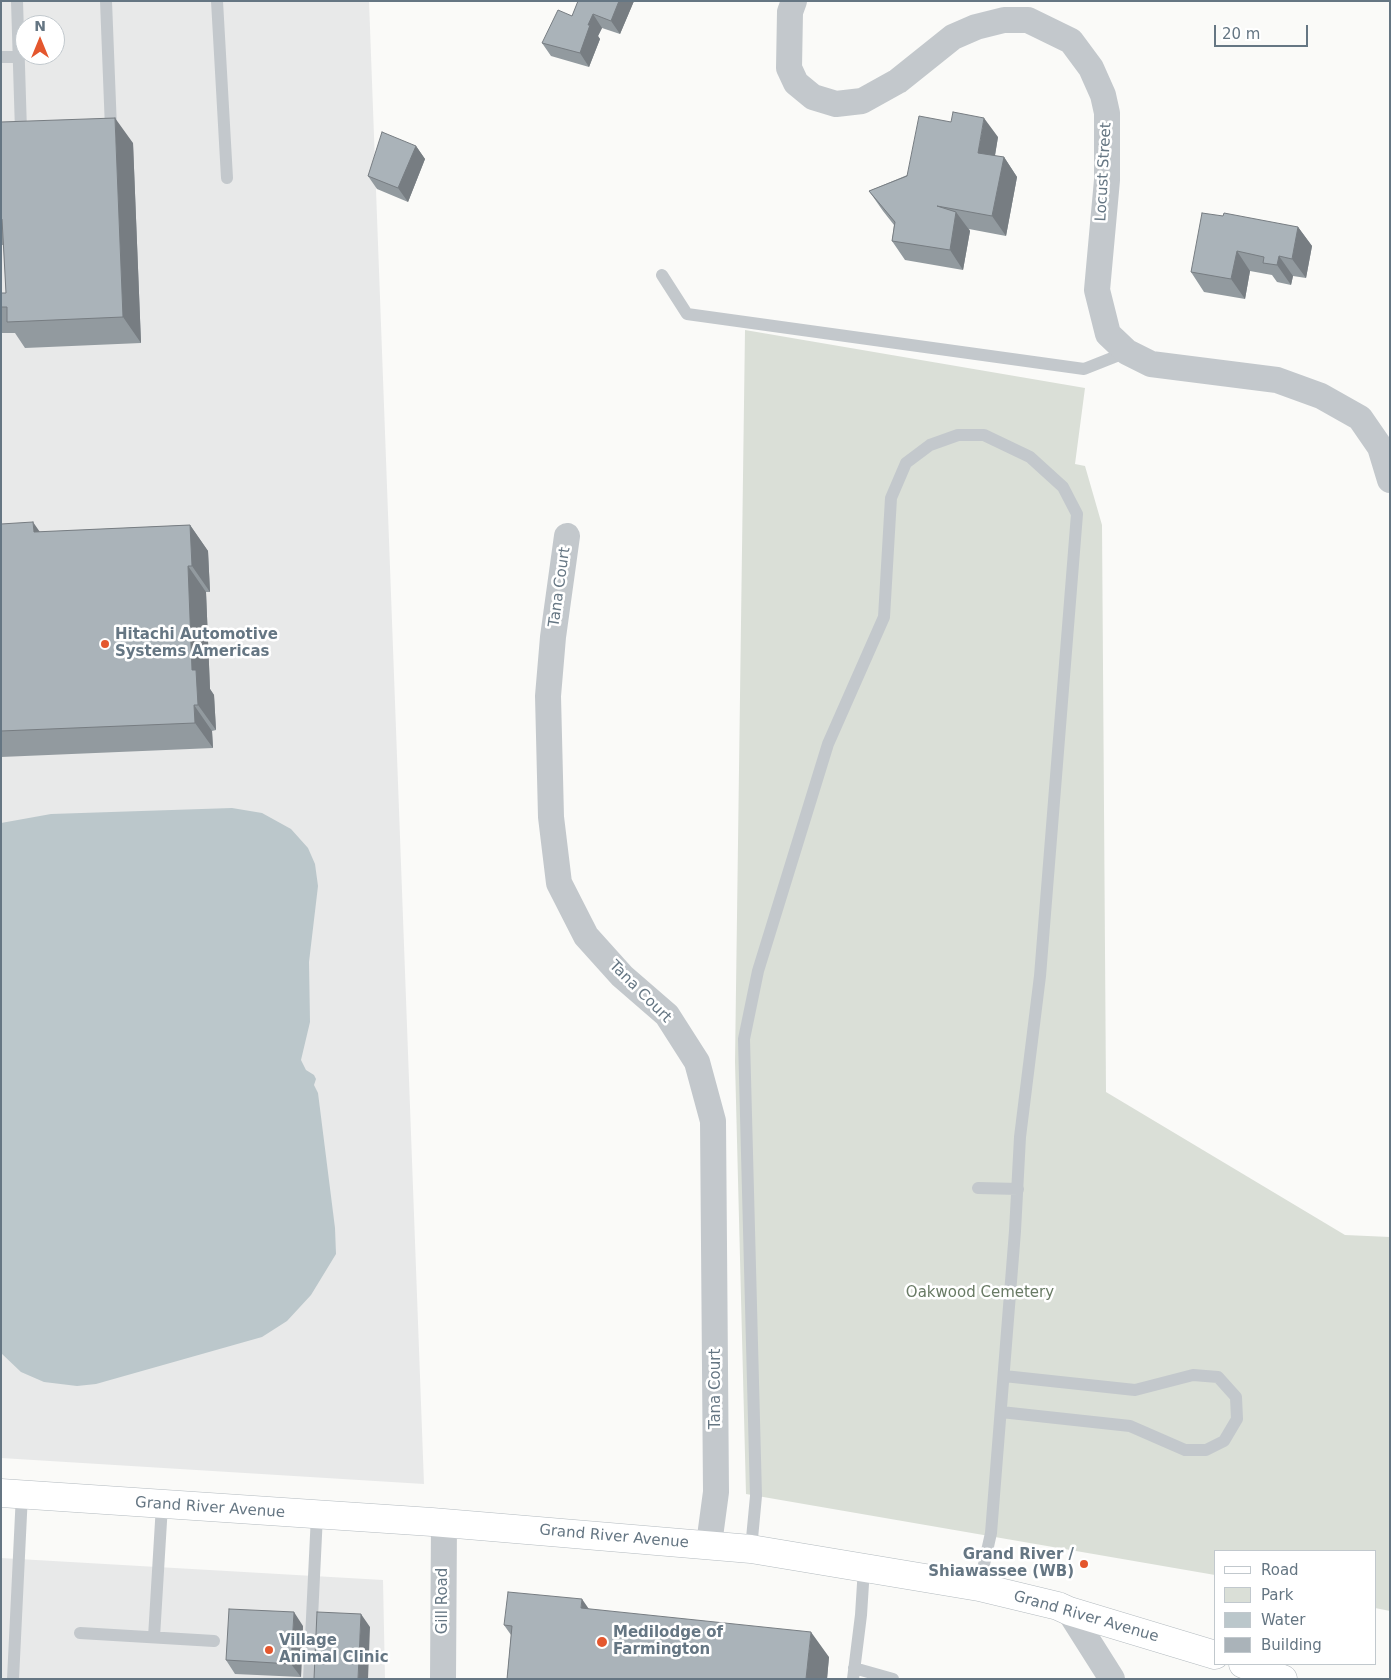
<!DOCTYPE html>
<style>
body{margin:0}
#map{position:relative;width:1391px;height:1680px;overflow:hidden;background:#fafaf8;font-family:"DejaVu Sans",sans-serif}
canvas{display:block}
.frame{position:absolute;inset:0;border:2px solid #657683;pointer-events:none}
.legend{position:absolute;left:1214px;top:1550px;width:162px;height:115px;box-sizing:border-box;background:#fff;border:1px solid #c1c8cd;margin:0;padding:6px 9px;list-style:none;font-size:15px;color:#657683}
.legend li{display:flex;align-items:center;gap:10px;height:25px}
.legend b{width:25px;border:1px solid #c1c8cd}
.north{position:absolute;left:15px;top:15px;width:50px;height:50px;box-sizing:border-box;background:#fff;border:1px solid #c1c8cd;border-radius:50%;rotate:0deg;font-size:14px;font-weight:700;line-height:20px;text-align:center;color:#657683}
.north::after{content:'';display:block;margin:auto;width:18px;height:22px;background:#e4572e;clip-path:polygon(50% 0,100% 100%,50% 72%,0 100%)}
.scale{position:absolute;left:1214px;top:25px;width:94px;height:22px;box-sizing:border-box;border:2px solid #657683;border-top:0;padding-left:6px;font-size:15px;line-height:18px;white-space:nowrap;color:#657683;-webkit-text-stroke:4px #fff;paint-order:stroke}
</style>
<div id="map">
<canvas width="1391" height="1680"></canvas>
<div class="frame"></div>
<ul class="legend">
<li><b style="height:6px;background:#fff"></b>Road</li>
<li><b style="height:14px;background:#dadfd7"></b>Park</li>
<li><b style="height:14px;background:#bbc7cb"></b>Water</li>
<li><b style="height:14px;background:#aab3b9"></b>Building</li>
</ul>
<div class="north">N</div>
<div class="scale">20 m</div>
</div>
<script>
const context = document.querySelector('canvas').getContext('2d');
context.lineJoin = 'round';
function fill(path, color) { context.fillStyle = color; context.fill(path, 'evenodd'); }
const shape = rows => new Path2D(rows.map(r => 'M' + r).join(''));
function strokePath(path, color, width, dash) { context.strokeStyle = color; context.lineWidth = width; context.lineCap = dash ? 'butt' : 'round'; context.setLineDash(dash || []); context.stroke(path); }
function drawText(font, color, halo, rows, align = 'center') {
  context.font = font + ' "DejaVu Sans",sans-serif'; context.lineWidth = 5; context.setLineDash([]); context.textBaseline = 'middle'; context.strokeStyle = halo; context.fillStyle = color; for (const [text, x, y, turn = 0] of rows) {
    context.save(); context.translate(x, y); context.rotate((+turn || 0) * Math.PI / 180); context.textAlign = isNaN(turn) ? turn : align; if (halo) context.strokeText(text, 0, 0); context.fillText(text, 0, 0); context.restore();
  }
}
fill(shape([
 [1,1,369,1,424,1484,1,1458],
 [25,25,55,25,55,55,25,55],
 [1,1558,383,1580,385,1679,1,1679]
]), '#e8e9e9');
fill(shape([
 [745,330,1085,388,1075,464,1085,466,1102,525,1106,1092,1345,1235,1390,1237,1390,1611,1375,1608,1375,1551,1215,1551,1215,1575,746,1494,735,1062]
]), '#dadfd7');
fill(shape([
 [232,808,262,813,291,829,308,848,315,864,318,886,309,962,310,1022,301,1060,306,1070,314,1075,316,1079,314,1085,318,1093,335,1228,336,1254,311,1295,287,1321,262,1337,96,1384,77,1386,44,1382,21,1372,1,1353,1,823,51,814]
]), '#bbc7cb');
const secondary = shape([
 [1,1493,432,1522,751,1549,979,1587,1058,1606,1069,1611,1215,1655],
 [1243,1664,1283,1679]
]);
strokePath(secondary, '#b3babf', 29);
strokePath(shape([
 [17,1,21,131,29,131],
 [106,1,111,129,106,129],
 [217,1,227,178],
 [1,57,18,57],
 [662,275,687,314,1084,369,1127,352],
 [978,1188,1018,1189],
 [1001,1412,1130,1426,1185,1450,1206,1450,1224,1441,1237,1419,1236,1397,1218,1377,1193,1375,1135,1390,1004,1376],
 [751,1549,756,1496,744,1039,758,971,828,744,884,617,891,498,906,463,930,445,958,435,984,435,1030,457,1063,487,1077,514,1040,976,1020,1137,1015,1231,991,1533,979,1587],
 [80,1633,214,1641],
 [154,1637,162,1505],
 [854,1668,893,1679],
 [13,1679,22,1494],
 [309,1679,317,1515],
 [853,1679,861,1615,864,1568]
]), '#c3c8cc', 12);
strokePath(shape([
 [794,1,790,12,789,68,796,83,813,97,836,104,862,101,898,81,953,37,976,27,1004,20,1028,20,1071,41,1091,68,1103,95,1107,113,1107,180,1097,290,1108,334,1127,352,1151,364,1277,380,1321,396,1360,418,1380,447,1390,480],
 [567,536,553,637,548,696,551,817,559,883,586,936,622,976,667,1015,697,1062,713,1121,716,1492,709,1544],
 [1069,1611,1112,1679],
 [443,1679,444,1523]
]), '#c3c8cc', 26);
strokePath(secondary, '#fff', 28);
fill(shape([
 [578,1,634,1,620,34,602,28,598,36,600,39,589,67,551,56,542,43,572,16],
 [1,122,133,143,141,343,25,348,15,333,1,333,1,293,6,293,4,245,1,245],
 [998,137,995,156,1004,157,1017,177,1006,236,969,229,970,231,963,270,905,260,892,241,894,225,883,211,869,191],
 [416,146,425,159,408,202,377,189,368,176],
 [1223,216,1298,227,1312,246,1306,278,1293,276,1291,285,1277,282,1272,275,1250,271,1245,299,1204,292,1191,272],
 [1,524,40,532,190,525,208,551,210,592,206,592,210,689,214,695,216,730,212,731,213,748,1,757],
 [589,1609,829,1657,827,1679,507,1679,511,1635,504,1625],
 [303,1626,301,1677,235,1674,226,1660]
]), '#929a9f');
fill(shape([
 [619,1,634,1,620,34,611,21],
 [593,14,602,28,598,36,600,39,589,67,580,53,588,25],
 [115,118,133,143,141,343,123,317],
 [984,118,998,137,992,172,978,153],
 [416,146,425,159,408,202,398,188],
 [1004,157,1017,177,1006,236,992,216],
 [956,212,970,231,963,270,950,250],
 [1298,227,1312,246,1306,278,1292,259],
 [1237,251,1250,271,1245,299,1231,279],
 [1279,256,1293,276,1291,285,1277,265],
 [33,522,51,548,34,532],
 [190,525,208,551,210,592,192,566],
 [188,566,206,592,210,689,214,695,216,730,198,705,192,670],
 [194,705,212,731,213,748,195,723],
 [582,1599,600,1625,581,1608],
 [294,1612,303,1626,301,1677,291,1664],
 [361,1614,370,1627,368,1679,358,1679],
 [811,1632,829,1657,827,1679,806,1679]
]), '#777d82');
const building = shape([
 [578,1,619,1,611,21,593,14,588,25,590,25,580,53,542,43,558,10,572,16,578,1],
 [953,112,984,118,978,153,1004,157,992,216,937,206,956,212,950,250,892,241,895,222,869,191,907,176,919,116,951,122,953,112],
 [115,118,123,317,7,322,7,307,1,307,1,293,6,293,2,219,1,219,1,122,115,118],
 [382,132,416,146,398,188,368,176,382,132],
 [1202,213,1223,216,1224,213,1298,227,1292,259,1279,256,1277,265,1263,263,1264,257,1237,251,1231,279,1191,272,1202,213],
 [33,522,34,532,190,525,192,566,188,566,192,670,196,670,198,705,194,705,195,723,1,731,1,524,33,522],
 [508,1592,582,1599,581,1608,811,1632,806,1679,507,1679,512,1626,504,1625,508,1592],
 [229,1609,294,1612,291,1664,226,1660,229,1609],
 [317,1612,361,1614,358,1679,314,1679,317,1612]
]);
fill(building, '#aab3b9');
strokePath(building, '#777d82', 1);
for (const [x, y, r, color] of [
 [105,644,5,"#e4572e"],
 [1084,1564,5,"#e4572e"],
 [602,1642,6,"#e4572e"],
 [269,1650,5,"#e4572e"]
]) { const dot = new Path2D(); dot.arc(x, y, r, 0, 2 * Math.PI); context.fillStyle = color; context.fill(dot); strokePath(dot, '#fff', 2); }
drawText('15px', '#657683', '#fff', [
 ["Locust Street",1104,172,-87],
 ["Tana Court",560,587,-82],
 ["Tana Court",640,992,45],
 ["Tana Court",716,1389,-90],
 ["Grand River Avenue",210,1508,4],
 ["Grand River Avenue",614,1537,5],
 ["Gill Road",443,1601,-90],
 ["Grand River Avenue",1086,1617,16]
]);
drawText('bold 15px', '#657683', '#fff', [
 ["Hitachi Automotive",115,635],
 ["Systems Americas",115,652],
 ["Grand River /",1074,1555,"right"],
 ["Shiawassee (WB)",1074,1572,"right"],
 ["Medilodge of",613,1633],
 ["Farmington",613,1650],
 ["Village",279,1641],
 ["Animal Clinic",279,1658]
], 'left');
drawText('15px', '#687a64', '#fff', [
 ["Oakwood Cemetery",980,1293]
]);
</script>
